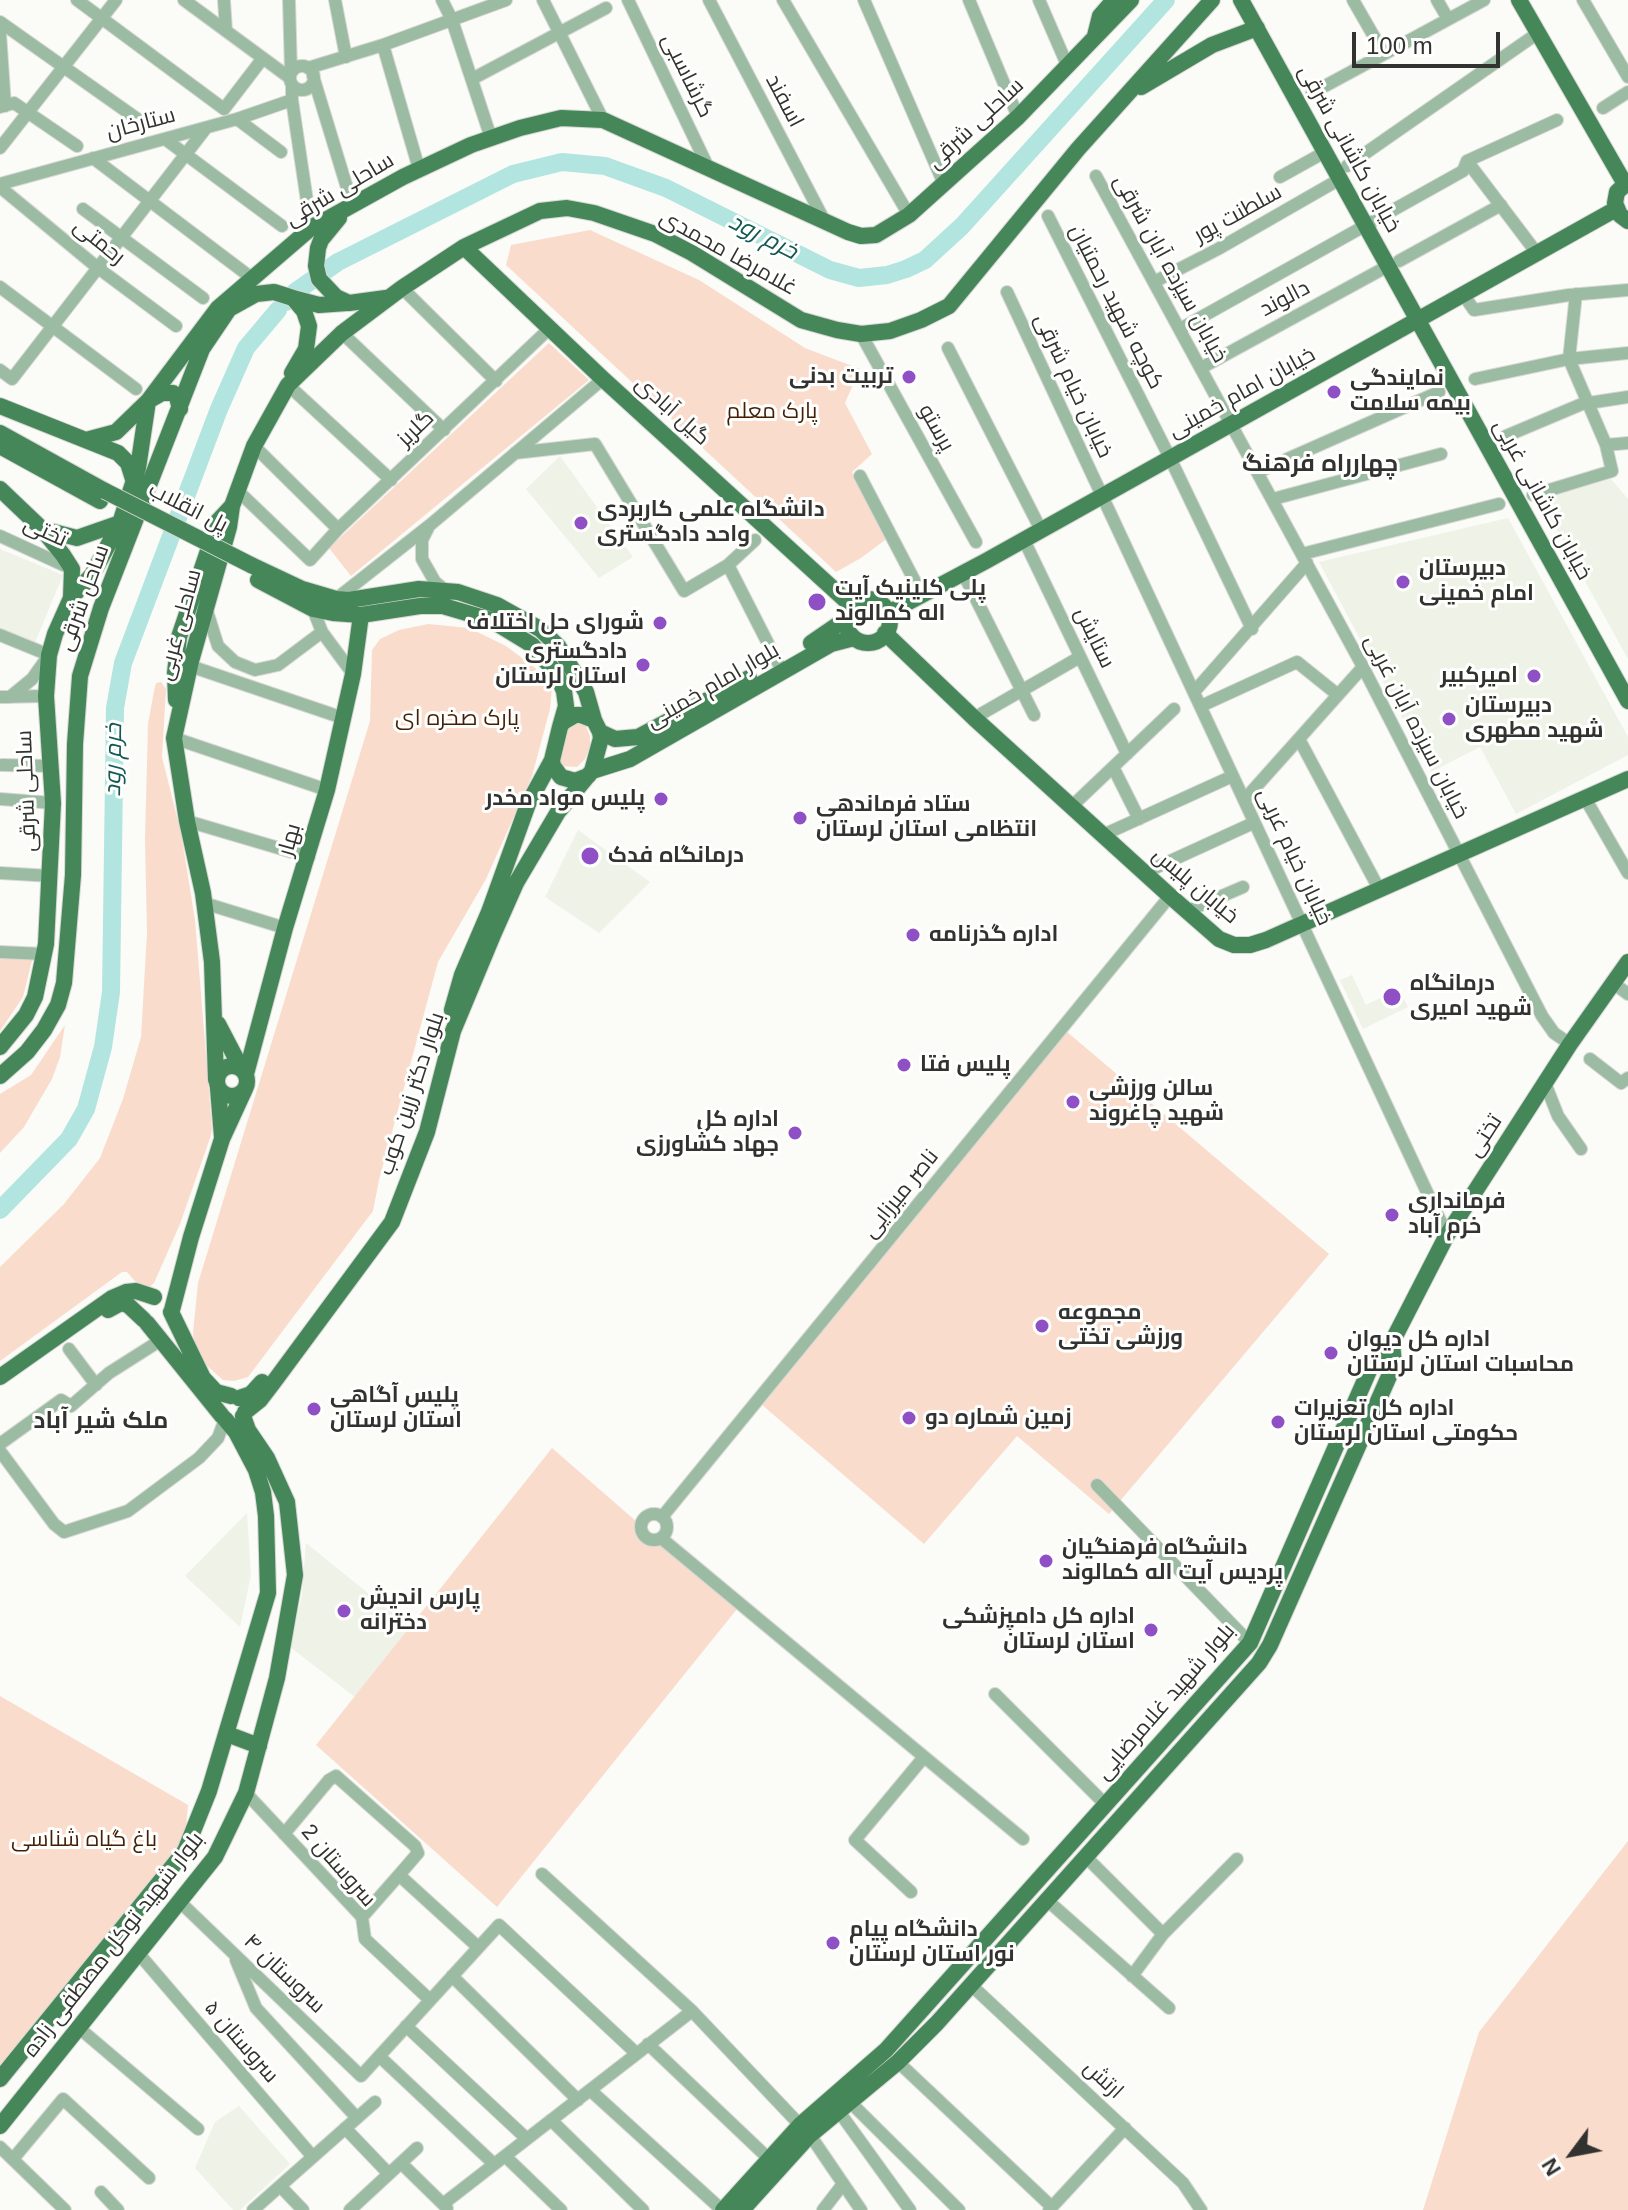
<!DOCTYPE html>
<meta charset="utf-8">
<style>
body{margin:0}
#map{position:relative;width:1628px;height:2210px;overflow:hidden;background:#fbfbf8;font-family:Arial,sans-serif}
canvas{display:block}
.north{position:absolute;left:1532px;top:2114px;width:80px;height:80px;-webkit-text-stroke:6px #fffffe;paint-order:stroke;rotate:238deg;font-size:22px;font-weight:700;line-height:32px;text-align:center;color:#323231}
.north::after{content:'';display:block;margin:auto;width:28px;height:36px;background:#323231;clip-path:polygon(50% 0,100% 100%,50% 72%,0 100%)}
.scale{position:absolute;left:1352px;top:32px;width:148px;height:36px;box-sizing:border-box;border:4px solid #323231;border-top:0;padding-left:10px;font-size:24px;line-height:28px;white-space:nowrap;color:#323231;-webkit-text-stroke:6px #fffffe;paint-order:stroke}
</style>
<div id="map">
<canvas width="1628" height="2210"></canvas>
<div class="north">N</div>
<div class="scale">100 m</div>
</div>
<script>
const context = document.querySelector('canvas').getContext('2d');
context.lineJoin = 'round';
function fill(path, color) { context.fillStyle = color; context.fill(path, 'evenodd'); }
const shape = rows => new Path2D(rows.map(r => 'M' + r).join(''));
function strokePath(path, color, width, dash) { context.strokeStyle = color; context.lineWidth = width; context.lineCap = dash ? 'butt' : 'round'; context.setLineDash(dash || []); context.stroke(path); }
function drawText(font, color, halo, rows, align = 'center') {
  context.font = font + ' Arial,Cairo,sans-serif'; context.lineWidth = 6; context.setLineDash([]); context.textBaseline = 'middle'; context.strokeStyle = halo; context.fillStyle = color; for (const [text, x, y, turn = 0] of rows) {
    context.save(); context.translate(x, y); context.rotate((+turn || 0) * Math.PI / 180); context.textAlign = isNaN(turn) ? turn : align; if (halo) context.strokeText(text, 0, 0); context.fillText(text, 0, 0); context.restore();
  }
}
fill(shape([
 [560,456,633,557,599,578,526,489],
 [1611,479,1628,499,1628,659,1540,500],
 [1508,518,1628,737,1628,755,1516,814,1480,747,1431,772,1319,562],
 [0,549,63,575,34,645,0,631],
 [578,830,650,882,599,933,545,897],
 [1352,975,1366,1005,1399,989,1408,1007,1363,1029,1340,980],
 [247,1513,251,1575,240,1627,185,1576],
 [306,1543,410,1627,355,1697,290,1647,302,1595],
 [239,2106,290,2164,240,2210,233,2210,195,2168,215,2122]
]), '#eff2e7');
fill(shape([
 [590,230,699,280,805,348,860,369,845,403,872,454,852,472,889,537,861,558,836,572,506,265,511,245],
 [549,343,589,380,351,576,329,548],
 [428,624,469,628,506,646,534,667,552,687,550,709,532,776,486,879,438,962,379,1180,373,1211,248,1377,234,1381,223,1380,196,1356,193,1332,198,1283,370,721,372,650,380,639,399,630],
 [161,682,166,689,162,757,181,833,195,920,212,1129,210,1138,180,1224,154,1283,147,1289,140,1287,127,1272,122,1272,0,1361,0,1267,64,1204,100,1158,123,1099,141,1037,147,933,145,839,148,724,154,691,156,683],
 [583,720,590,736,590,747,585,759,577,767,562,766,558,760,570,723],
 [0,958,32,960,23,997,0,1031],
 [65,1025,60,1057,52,1079,24,1127,0,1153,0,1094,31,1075],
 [1066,1031,1329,1254,1109,1514,1017,1436,924,1544,754,1398],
 [552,1448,737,1609,497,1907,316,1745],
 [0,1696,188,1805,184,1848,0,2077],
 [1628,1841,1628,2210,1423,2210,1479,2032]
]), '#fadccc');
strokePath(shape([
 [286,302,295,292,338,262,513,174,562,162,605,166,666,188,830,270,859,278,887,275,906,269,925,260,962,226,1166,0],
 [0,1210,69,1139,86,1109,103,1047,111,992,115,708,123,663,219,409,246,348,278,310]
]), '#b2e5df', 18);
const minor = shape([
 [77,0,224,109,263,58],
 [184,0,290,78],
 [224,0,226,31],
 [289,0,291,72],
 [335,0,346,57],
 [442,0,452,20,491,138],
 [543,0,603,120],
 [628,0,709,169],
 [709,0,824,220],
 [783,0,909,215],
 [864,0,944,184],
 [969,0,1018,117],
 [1039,0,1068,67],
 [1353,0,1384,54],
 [1437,0,1448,19],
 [1583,0,1628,77],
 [0,22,143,123],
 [0,33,5,106],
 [383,45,419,169],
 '290 78a12 12 0 1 1 24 0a12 12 0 1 1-24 0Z',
 [308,68,383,45,506,0],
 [313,76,348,191],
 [472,79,606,8],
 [292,86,292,100,311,228],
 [1312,93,1484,0],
 [0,107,14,103,77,146],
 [1603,108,1628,92],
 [237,119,281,152],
 [165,139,282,226],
 [0,148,116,0],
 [93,158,253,279],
 [1347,166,1538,33],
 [1096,176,1363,667,1542,1016,1554,1033,1570,1044],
 [1280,177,1325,152],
 [0,184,237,119,292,100],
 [0,187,98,268,176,326],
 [83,209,203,298],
 [1048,216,1170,458,1252,629],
 [1536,252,1467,161,1557,120],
 [1399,261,1501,205],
 [1154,282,1218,249,1340,179],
 [0,287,136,389],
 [402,288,496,381],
 [1007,292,1447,1235],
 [1463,294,1474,310,1569,295,1628,290],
 [1180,329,1463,171,1467,161],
 [342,333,444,430],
 [861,334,976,542],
 [948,348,1041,530],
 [1201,368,1388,266],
 [0,370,12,379,206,128],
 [1475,379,1569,359,1628,353],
 [288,385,391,480],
 [1506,436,1582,404,1628,397],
 [1606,445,1628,443],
 [254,446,338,529],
 [515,453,595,444,684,591,728,565,755,540],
 [1258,472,1439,392],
 [860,476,922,595],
 [237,490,310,560,338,529,550,328],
 [1533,495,1612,471,1606,445,1569,359,1576,294],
 [1273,499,1441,454],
 [428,528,422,540,422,559,435,582,445,590],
 [0,536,72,569],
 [1024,540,1127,754],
 [1302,554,1499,504],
 [728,565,778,663],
 [963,573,1034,715],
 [336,599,430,525,603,379],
 [313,609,322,632,353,674],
 [207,611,218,646,235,662,255,670,278,665,322,632],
 [0,635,49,655,32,679,10,697],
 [190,666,343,718],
 [1194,692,1307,563],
 [0,697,46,696],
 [1201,706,1297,662,1338,695],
 [981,714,1080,657],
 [174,738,327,790],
 [1299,739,1379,889],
 [2,765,50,766],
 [1113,767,1139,819],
 [1585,798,1628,873],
 [0,799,53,803],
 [1245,799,1363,667],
 [1071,807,1174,709],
 [187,821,309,857],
 [1103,835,1226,779],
 [0,873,51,876],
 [1144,873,1249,825],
 [204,903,285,928],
 [1187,911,1243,887],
 [0,952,44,954],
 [1613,983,1628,994],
 [1590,1059,1621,1083,1628,1078],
 [1545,1083,1558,1116,1581,1149],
 [69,1349,96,1385],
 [0,1444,61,1400,71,1406,109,1373,161,1340],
 [0,1451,54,1524,64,1532,128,1511,199,1458,218,1438,225,1419],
 [1097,1485,1250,1643],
 '641 1527a13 13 0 1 1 26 0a13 13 0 1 1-26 0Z',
 [662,1517,1170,896],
 [661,1538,1023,1839],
 [995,1694,1105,1804],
 [246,1793,362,1917,365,1939,430,2000],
 [284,1834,329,1780,336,1776,415,1846,418,1853,399,1875],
 [1086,1857,1163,1934,1132,1976],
 [542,1874,692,2011,800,2125],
 [911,1892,855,1840,924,1757],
 [1048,1901,1169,2008],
 [180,1902,361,2076,499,1925,636,2053],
 [362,1917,399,1875,478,1947],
 [1163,1934,1237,1859],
 [139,1954,313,2157],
 [236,1960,256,2008,357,2118],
 [452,1976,578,2100],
 [971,1985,1183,2183,1201,2210],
 [406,2026,527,2139],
 [79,2028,198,2129],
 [648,2044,769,2159],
 [379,2056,494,2164],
 [898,2062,1052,2207],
 [590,2090,722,2210],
 [851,2103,959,2210],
 [840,2113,910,2210],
 [551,2120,643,2210],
 [345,2128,389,2174],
 [810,2135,861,2210],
 [0,2147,65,2210],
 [505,2156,561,2210],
 [13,2159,63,2099,149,2178],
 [401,2163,447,2208],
 [280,2186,303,2210],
 [101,2192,118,2210],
 [443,2204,692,2011],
 [253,2210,375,2102],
 [350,2210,417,2148],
 [823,2210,843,2184],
 [1049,2210,1125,2128]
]);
const major = shape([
 [1241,0,1628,701],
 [1519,0,1625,184],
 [1095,36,1100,16,1114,0],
 [1141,87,1212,45,1257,28],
 [1628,182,1617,192,1615,203,1620,215,1628,221],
 [339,218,321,240,318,248,316,266,319,279,336,297,349,303,386,298],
 [464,247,603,379,852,606],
 [293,298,319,305,347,303],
 [0,406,118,453,128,463,134,482],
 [0,433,105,491],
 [86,440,116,432,148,401,162,393,173,393,177,397,180,409],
 [0,446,100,501],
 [0,489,42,529,63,555,72,569,71,598],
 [42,529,77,538,120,523],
 [251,565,302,589,336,599,349,600,419,589,458,592,497,605,540,629,558,646,586,692,594,720],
 [258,580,313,609,333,613,361,615,420,606,443,606,491,620,532,645,556,673,564,691,566,706,560,727],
 '846 621a22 22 0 1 1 44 0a22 22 0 1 1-44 0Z',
 [888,613,986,561,1616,209],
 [885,633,974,718,1170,896,1219,939,1234,945,1250,945,1266,940,1628,779],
 [811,643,846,619],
 [176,700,175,673,179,637,218,521,232,506],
 [575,715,581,715,594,720,600,732,601,738,592,771,588,776,575,781,561,777,553,766,552,760,560,727,563,722,575,715],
 [600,732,615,739,638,737,749,678],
 [592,771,630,759,831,644,854,638],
 [452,1010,462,975,489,912,528,804,552,760],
 [218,1024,241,1068],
 [0,1047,26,1015,35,997,46,944,53,803,46,696,49,655,55,634,71,598,92,575,120,523,138,468,148,401,218,308,311,228,403,177,471,145,520,128,561,118,603,120,848,232,861,236,876,235,909,215,1018,117,1131,0],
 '217 1081a15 15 0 1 1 30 0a15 15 0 1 1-30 0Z',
 [246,1074,285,928,327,790,353,674,361,615],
 [0,1076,27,1052,44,1030,58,1005,64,983,73,875,75,744,80,676,101,608,202,349,229,309,256,294,274,292,293,298,304,311,309,326,306,349,292,373],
 [216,1080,212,962,203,893,187,821,174,738,191,661,229,527,232,506,254,446,288,385,342,333,402,288,464,247,540,211,567,208,594,213,655,234,692,253,801,320,837,330,861,334,890,331,921,320,949,306,1078,149,1212,0],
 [218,1088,222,1137],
 [108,1310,121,1303,128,1305,144,1320],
 [172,1310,191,1237,222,1139,245,1089],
 [171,1312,203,1378,216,1392,231,1396],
 [147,1323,222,1416],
 [0,1377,112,1298,126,1292,136,1291,154,1297],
 [239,1398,251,1394,262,1382],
 [245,1412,260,1400,273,1383,392,1222,427,1132,453,1031,493,935,516,883,558,812,591,772],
 [227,1734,259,1746],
 [0,2079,185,1851,209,1791,268,1593,266,1516,263,1492,256,1470,236,1432,225,1419],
 [0,2126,215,1857,246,1793,277,1678,295,1575,287,1502,267,1458,248,1430,243,1416],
 [723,2210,800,2125,886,2050,1250,1643,1375,1357,1392,1342,1447,1235,1570,1044,1628,962],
 [742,2210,810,2135,898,2062,937,2023,1259,1663,1270,1645,1394,1365,1392,1342]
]);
strokePath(minor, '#d7d7d4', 14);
strokePath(major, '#d7d7d4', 18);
strokePath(minor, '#9bbca3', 12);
strokePath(major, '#46875a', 16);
const majorBridge = shape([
 [105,491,251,565]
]);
strokePath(majorBridge, '#d7d7d4', 18, []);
strokePath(majorBridge, '#46875a', 16);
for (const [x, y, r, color] of [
 [909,377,8,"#9050c5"],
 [1334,392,8,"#9050c5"],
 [581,523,8,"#9050c5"],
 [1403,582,8,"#9050c5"],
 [817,602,10,"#9050c5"],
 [660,623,8,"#9050c5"],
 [643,665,8,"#9050c5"],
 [1534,676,8,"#9050c5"],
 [1449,719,8,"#9050c5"],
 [661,799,8,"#9050c5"],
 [800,818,8,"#9050c5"],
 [590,856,10,"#9050c5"],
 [913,935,8,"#9050c5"],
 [1392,997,10,"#9050c5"],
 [904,1065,8,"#9050c5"],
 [1073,1102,8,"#9050c5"],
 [795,1133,8,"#9050c5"],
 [1392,1215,8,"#9050c5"],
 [1042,1326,8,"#9050c5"],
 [1331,1353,8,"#9050c5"],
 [314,1409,8,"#9050c5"],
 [909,1418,8,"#9050c5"],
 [1278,1422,8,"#9050c5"],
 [1046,1561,8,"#9050c5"],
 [344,1611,8,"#9050c5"],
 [1151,1630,8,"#9050c5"],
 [833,1943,8,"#9050c5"]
]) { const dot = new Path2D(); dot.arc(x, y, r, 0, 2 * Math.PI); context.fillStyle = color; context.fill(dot); strokePath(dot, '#fffffe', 3); }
drawText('22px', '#323231', '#fffffe', [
 ["گرشاسبی",687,76,64],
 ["اسفند",784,101,62],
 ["ستارخان",141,124,-15],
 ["ساحلی شرقی",976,124,-43],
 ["خیابان کاشانی شرقی",1349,149,61],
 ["ساحلی شرقی",340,190,-31],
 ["سلطنت پور",1238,214,-29],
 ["رحمتی",99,242,39],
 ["غلامرضا محمدی",728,253,29],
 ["خیابان سیزده آبان شرقی",1170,269,61],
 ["دالوند",1285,299,-28],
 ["کوچه شهید رحمتیان",1116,307,63],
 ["خیابان خیام شرقی",1073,386,65],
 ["خیابان امام خمینی",1242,393,-29],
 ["گیل آبادی",672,411,42],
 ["پرستو",936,428,61],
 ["گلریز",416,429,-44],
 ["خیابان کاشانی غربی",1542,500,61],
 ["پل انقلاب",188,508,27],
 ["تختی",45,532,24],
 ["ساحل شرقی",84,598,-70],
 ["ساحلی غربی",180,625,-75],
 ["ستایش",1094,638,64],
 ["بلوار امام خمینی",713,686,-30],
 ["خیابان سیزده آبان غربی",1416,727,63],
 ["ساحلی شرقی",27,791,-92],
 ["بهار",290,840,-74],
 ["خیابان خیام غربی",1294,857,65],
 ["خیابان پلیس",1195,886,40],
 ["بلوار دکتر زرین کوب",412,1094,-72],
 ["تختی",1485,1136,-57],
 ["ناصر میرزایی",901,1194,-51],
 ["بلوار شهید غلامرضایی",1166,1702,-49],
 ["سروستان 2",338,1866,49],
 ["بلوار شهید توکل مصطفی زاده",114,1945,-52],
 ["سروستان ۴",284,1974,44],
 ["سروستان ۵",241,2042,49],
 ["ارتش",1103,2080,43]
]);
drawText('bold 22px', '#323231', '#fffffe', [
 ["تربیت بدنی",893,377,"right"],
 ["نمایندگی",1350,379],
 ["بیمه سلامت",1350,404],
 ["دانشگاه علمی کاربردی",597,510],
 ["واحد دادگستری",597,535],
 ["دبیرستان",1419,569],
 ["امام خمینی",1419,594],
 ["پلی کلینیک آیت",835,589],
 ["اله کمالوند",835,614],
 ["شورای حل اختلاف",644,623,"right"],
 ["دادگستری",627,652,"right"],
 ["استان لرستان",627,677,"right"],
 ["امیرکبیر",1518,676,"right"],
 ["دبیرستان",1465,706],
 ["شهید مطهری",1465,731],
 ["پلیس مواد مخدر",645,799,"right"],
 ["ستاد فرماندهی",816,805],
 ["انتظامی استان لرستان",816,830],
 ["درمانگاه فدک",608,856],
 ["اداره گذرنامه",929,935],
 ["درمانگاه",1410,984],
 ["شهید امیری",1410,1009],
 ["پلیس فتا",920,1065],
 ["سالن ورزشی",1089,1089],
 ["شهید چاغروند",1089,1114],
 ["اداره کل",779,1120,"right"],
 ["جهاد کشاورزی",779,1145,"right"],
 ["فرمانداری",1408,1202],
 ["خرم آباد",1408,1227],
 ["مجموعه",1058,1313],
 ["ورزشی تختی",1058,1338],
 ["اداره کل دیوان",1347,1340],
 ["محاسبات استان لرستان",1347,1365],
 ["پلیس آگاهی",330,1396],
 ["استان لرستان",330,1421],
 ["اداره کل تعزیرات",1294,1409],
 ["حکومتی استان لرستان",1294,1434],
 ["زمین شماره دو",925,1418],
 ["دانشگاه فرهنگیان",1062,1548],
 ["پردیس آیت اله کمالوند",1062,1573],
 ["پارس اندیش",360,1598],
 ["دخترانه",360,1623],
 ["اداره کل دامپزشکی",1135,1617,"right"],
 ["استان لرستان",1135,1642,"right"],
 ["دانشگاه پیام",849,1930],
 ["نور استان لرستان",849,1955]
], 'left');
drawText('22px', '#441f07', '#fffffe', [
 ["پارک معلم",772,412],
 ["پارک صخره ای",457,719],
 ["باغ گیاه شناسی",84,1840]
]);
drawText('italic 24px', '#135953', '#fffffe', [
 ["خرم رود",763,237,27],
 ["خرم رود",114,760,-89]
]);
drawText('bold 24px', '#323231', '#fffffe', [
 ["چهارراه فرهنگ",1320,464],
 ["ملک شیر آباد",101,1421]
]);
</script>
